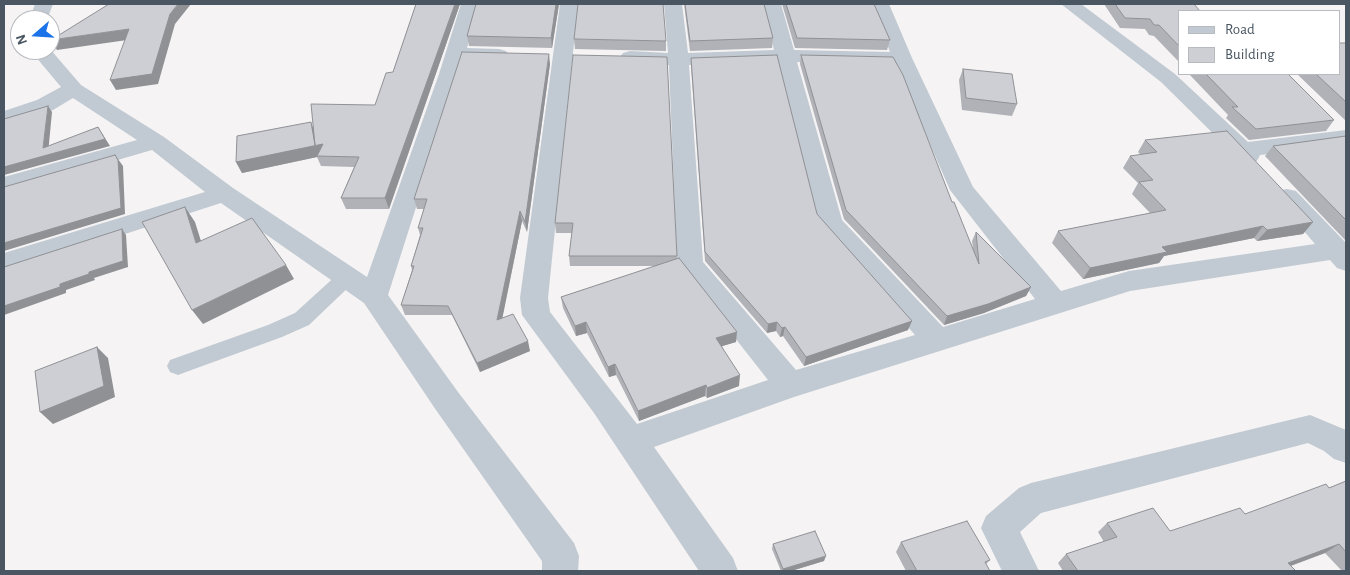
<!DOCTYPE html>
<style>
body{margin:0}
#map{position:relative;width:1350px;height:575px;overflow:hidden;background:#f5f3f3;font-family:"Alegreya Sans",sans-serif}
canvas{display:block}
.frame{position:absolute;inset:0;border:5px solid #4a5661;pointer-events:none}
.legend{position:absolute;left:1178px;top:10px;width:162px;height:65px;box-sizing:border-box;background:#fff;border:1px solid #b7bbc0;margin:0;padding:6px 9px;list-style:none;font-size:15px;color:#4a5661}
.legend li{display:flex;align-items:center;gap:10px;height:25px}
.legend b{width:25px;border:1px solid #b7bbc0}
.north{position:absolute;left:10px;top:10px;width:50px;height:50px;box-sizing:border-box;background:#fff;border:1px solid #b7bbc0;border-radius:50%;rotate:251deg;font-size:14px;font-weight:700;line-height:20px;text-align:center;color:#4a5661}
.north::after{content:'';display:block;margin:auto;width:18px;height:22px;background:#1a73e8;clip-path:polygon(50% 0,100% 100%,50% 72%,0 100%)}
</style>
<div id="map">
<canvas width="1350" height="575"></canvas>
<div class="frame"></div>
<ul class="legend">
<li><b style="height:6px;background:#c1cad2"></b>Road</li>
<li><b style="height:14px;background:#cdcfd5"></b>Building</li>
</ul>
<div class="north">N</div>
</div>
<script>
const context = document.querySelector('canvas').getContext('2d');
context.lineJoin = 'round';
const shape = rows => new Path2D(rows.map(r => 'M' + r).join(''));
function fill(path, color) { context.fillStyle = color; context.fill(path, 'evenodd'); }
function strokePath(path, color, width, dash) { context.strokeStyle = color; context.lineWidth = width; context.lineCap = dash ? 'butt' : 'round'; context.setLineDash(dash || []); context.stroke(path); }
fill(shape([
 [347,270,354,272,357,277,354,282,309,325,282,337,186,372,178,375,170,372,167,366,170,360,268,325,295,313,340,272,347,270]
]), '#c1cad2');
fill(shape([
 [35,4,53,4,47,20,29,20,35,4],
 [461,4,479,4,467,48,499,49,506,51,509,55,506,59,499,61,463,60,388,295,458,392,574,543,579,556,578,571,542,571,542,561,436,410,364,303,221,203,4,273,4,253,205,192,152,150,4,193,4,177,137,140,73,98,53,110,4,125,4,111,37,100,61,87,30,50,50,49,81,85,164,137,233,188,367,277,439,74,461,4],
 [560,4,578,4,548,298,550,312,637,424,768,380,677,264,669,65,630,63,623,61,620,57,623,53,630,51,668,53,664,4,682,4,688,53,774,50,763,4,781,4,794,50,890,52,871,4,889,4,912,58,973,187,1061,291,1129,271,1315,244,1275,197,1278,191,1287,189,1296,191,1346,243,1346,271,1337,268,1330,260,1130,291,794,397,654,447,733,558,738,571,699,571,594,413,522,315,520,298,560,4],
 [777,62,817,223,915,335,796,370,703,262,689,65,777,62],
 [797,62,895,64,950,190,1035,299,943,327,842,220,797,62],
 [1061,4,1081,4,1175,74,1248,142,1346,130,1346,144,1260,155,1257,161,1249,163,1241,161,1161,82,1061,4],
 [1310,415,1346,430,1346,463,1334,459,1324,451,1308,443,1041,513,1020,532,1039,571,1002,571,981,528,986,516,1019,488,1031,483,1310,415]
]), '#c1cad2');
fill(shape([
 [416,4,460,4,389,209,346,209,341,198,354,167,321,166,317,157,242,173,236,162,313,128,375,105,393,72],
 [476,4,559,4,552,48,469,46,467,36],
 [684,4,764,4,773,38,772,48,690,51],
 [782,4,874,4,890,40,887,50,795,48],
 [1104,4,1194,4,1179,11,1179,62,1154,36,1149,35,1145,29,1120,28],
 [574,39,666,41,666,51,575,49],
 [1346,43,1346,121,1297,74,1339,74],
 [801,55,952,202,973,249,972,241,976,232,1031,287,1026,296,984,313,944,325,844,219,800,64],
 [667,57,677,259,736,342,722,346,739,386,707,398,705,396,639,421,616,375,609,377,587,333,576,336,563,308,561,297,655,266,570,266,569,256,572,233,556,233,555,223],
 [691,58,817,214,908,330,804,366,783,336,780,337,776,331,767,333,705,261,691,67],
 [550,64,527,232,522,221,502,318,530,351,480,372,452,315,405,315,401,305,412,270,411,266,420,235,418,228,424,209,417,209,414,199],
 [963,69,1017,104,1012,116,962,110,959,80],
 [1189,74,1288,74,1334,120,1326,131,1249,140,1226,118,1228,115],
 [1346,136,1346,241,1265,156,1273,146],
 [1145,140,1313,222,1303,234,1257,241,1254,238,1164,256,1159,263,1083,279,1052,243,1058,231,1150,213,1132,194,1138,183,1123,168,1130,156,1141,155,1138,152],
 [1346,481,1346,571,1342,571,1325,553,1291,566,1296,571,1063,571,1058,563,1066,554,1104,542,1098,532,1107,523,1170,531,1245,514,1329,488],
 [901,542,990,560,986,564,990,571,906,571,896,552],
 [773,544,824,561,791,571,781,571,772,549]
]), '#b0b2b7');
fill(shape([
 [178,4,191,4,175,24,158,84,116,90,110,80,170,14],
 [455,4,460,4,389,209,385,198],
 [556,4,559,4,552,48,551,38],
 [129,29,134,39,57,50,51,40],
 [549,54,550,64,527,232,525,222],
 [48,106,52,112,48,154,43,148],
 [311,122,315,133,323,144,317,156,317,157,242,173,236,162],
 [98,127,110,146,4,175,4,167],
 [115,155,123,166,125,214,4,251,4,243],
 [185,207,195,222,206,257,196,243],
 [520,211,522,221,500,330,497,320],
 [1313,222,1303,234,1257,241,1267,230],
 [1263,226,1254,238,1164,256,1159,263,1083,279,1090,268,1162,247],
 [122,229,126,235,128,267,94,278,95,280,66,290,66,293,4,315,4,306,89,272],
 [286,265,294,279,203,324,192,310],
 [1031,287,1026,296,984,313,944,325,947,316],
 [912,321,908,330,804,366,806,357],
 [586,322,587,333,576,336,575,326],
 [777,322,776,331,767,333,768,324],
 [785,327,783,336,780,337,782,328],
 [737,332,736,342,716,348,716,338],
 [528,341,530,351,480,372,477,363],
 [97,347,108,358,115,397,53,424,40,412],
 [615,364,616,375,609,377,608,367],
 [740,375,739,386,707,398,707,388],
 [706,385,705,396,639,421,638,411],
 [1339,544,1325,553,1276,571,1288,563],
 [826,556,824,561,791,571,783,571,783,569]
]), '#909195');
const building = shape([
 [109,4,178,4,170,14,152,74,110,80,129,29,51,40,109,4],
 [416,4,455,4,385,198,341,198,359,157,317,156,323,144,236,162,237,136,311,122,315,145,311,104,375,105,386,73,393,72,416,4],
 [476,4,556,4,551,38,467,36,476,4],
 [578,4,663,4,666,41,574,39,578,4],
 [685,4,764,4,773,38,690,41,685,4],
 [786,4,874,4,890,40,797,38,786,4],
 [1115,4,1194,4,1200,11,1179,11,1179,46,1159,25,1154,25,1150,19,1125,18,1115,4],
 [1339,43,1346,43,1346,102,1316,74,1339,74,1339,43],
 [462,52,549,54,525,222,520,211,497,320,513,314,528,341,477,363,448,306,401,305,414,266,411,266,423,228,418,228,427,199,414,199,462,52],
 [573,55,667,57,677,256,569,256,573,223,555,223,573,55],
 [777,55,817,214,912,321,806,357,785,327,782,328,777,322,768,324,705,252,691,58,777,55],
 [801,55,893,57,903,75,952,202,954,202,979,264,976,232,1031,287,988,304,947,316,846,210,801,55],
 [963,69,1012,74,1017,104,966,98,963,69],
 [1206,74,1288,74,1334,120,1256,129,1232,107,1238,107,1206,74],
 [48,106,43,148,98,127,105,139,4,167,4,119,48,106],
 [1227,131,1313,222,1267,230,1263,226,1162,247,1167,252,1090,268,1058,231,1166,210,1139,182,1153,180,1130,156,1157,152,1145,140,1227,131],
 [1346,136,1346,220,1273,146,1346,136],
 [115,155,118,160,121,208,4,243,4,187,115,155],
 [185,207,196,243,252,218,286,265,192,310,142,222,185,207],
 [122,229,123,261,89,272,89,274,60,284,60,287,4,306,4,267,122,229],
 [679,258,737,332,716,338,740,375,707,388,706,385,638,411,615,364,608,367,586,322,575,326,561,297,679,258],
 [97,347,104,386,40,412,35,371,97,347],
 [1346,481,1346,552,1339,544,1288,563,1296,571,1078,571,1066,554,1117,537,1107,523,1153,508,1170,531,1240,508,1245,514,1326,484,1329,488,1346,481],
 [967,521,990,560,985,562,990,571,917,571,901,542,967,521],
 [815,531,826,556,783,569,773,544,815,531]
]);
fill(building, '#cdcfd5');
strokePath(building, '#909195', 1);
</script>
